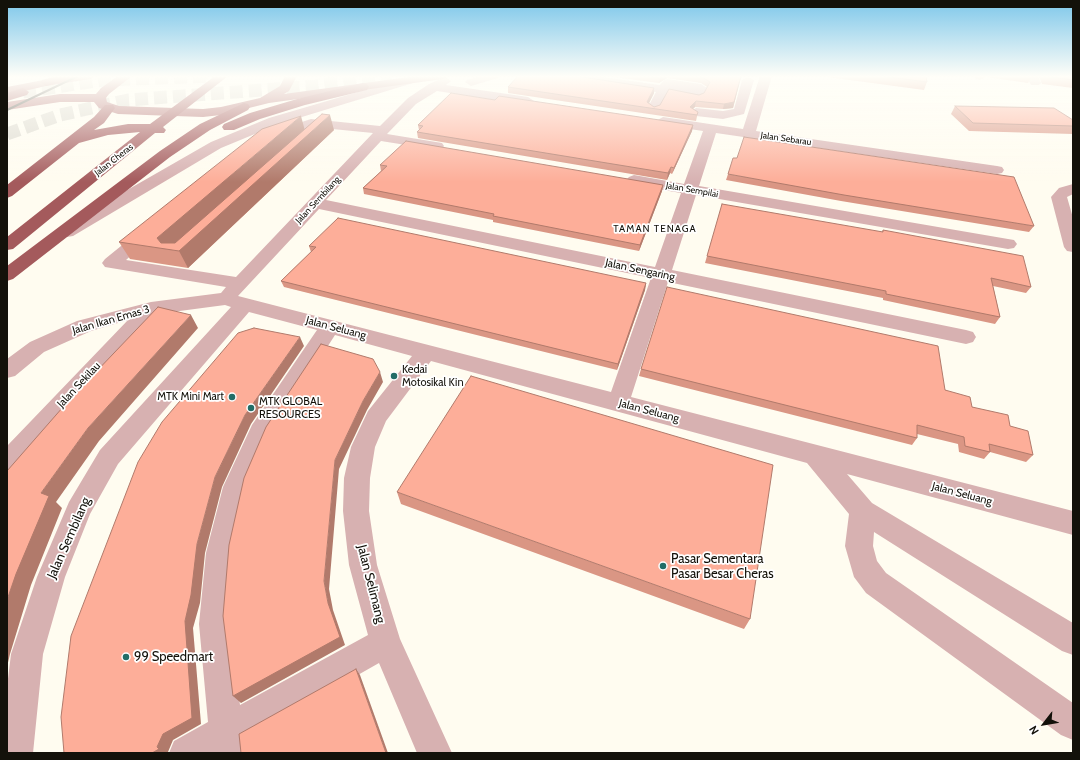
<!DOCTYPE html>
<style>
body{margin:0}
#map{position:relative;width:1080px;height:760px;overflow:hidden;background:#fffcf0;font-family:Cabin,sans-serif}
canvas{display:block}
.frame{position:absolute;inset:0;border:8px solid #13110a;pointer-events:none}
.north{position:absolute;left:1024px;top:704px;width:40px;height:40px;-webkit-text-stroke:3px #fff;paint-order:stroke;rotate:239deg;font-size:11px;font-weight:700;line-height:16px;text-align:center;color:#13110a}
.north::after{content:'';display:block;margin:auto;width:14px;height:18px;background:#13110a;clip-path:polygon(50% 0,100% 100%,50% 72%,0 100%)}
</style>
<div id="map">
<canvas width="1080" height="760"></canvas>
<div class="frame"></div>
<div class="north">N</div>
</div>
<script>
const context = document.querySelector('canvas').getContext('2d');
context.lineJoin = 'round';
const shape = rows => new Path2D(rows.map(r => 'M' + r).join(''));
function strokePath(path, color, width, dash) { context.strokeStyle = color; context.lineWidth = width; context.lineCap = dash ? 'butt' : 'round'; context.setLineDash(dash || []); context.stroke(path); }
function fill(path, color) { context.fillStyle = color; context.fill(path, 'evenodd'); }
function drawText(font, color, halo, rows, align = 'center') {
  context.font = font + ' Cabin,sans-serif'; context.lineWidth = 3.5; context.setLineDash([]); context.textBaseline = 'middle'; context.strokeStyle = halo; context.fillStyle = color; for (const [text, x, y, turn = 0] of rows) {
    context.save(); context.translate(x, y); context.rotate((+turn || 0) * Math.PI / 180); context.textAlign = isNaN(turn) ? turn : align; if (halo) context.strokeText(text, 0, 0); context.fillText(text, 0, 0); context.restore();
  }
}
strokePath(shape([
 [23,92,103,80,220,76],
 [7,134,60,115,128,100,315,86,391,76]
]), '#dcd9ce', 13, [13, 6]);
fill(shape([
 [480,76,500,76,498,78,471,86,465,82,467,80,480,76],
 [564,76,595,76,660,85,663,81,667,79,701,84,707,88,702,98,698,99,667,93,658,110,654,111,648,107,656,92,570,79,564,76],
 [760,76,772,76,756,131,997,166,1002,167,1004,170,1002,173,997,174,716,133,699,186,1008,239,1014,240,1017,244,1014,248,1008,249,696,195,672,270,966,330,973,332,976,337,973,342,966,344,668,282,631,397,1073,511,1073,535,847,474,872,503,1073,623,1073,655,1062,651,874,532,873,546,877,561,886,573,1073,703,1073,740,1061,735,866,593,854,577,845,546,849,514,807,463,431,361,386,421,375,447,370,478,369,511,377,565,400,639,452,753,417,753,379,663,245,739,248,753,169,753,174,741,208,722,199,624,206,553,223,487,252,425,317,330,249,312,118,464,90,514,65,577,43,654,33,753,7,753,7,687,11,654,37,577,69,502,100,450,231,307,225,305,157,314,16,469,7,472,7,446,128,320,91,331,44,352,15,376,7,378,7,359,30,342,77,321,151,302,221,293,226,287,111,268,105,267,102,263,105,259,142,229,148,228,154,229,156,233,126,260,236,277,373,133,312,127,276,139,271,138,269,135,271,132,311,119,380,126,408,98,429,84,445,77,451,81,446,85,528,97,534,101,528,105,437,91,416,104,387,134,442,143,444,146,442,149,437,150,381,141,326,200,655,267,681,193,634,185,629,183,626,180,629,177,634,175,684,184,703,131,663,125,656,121,663,117,743,129,760,76],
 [319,209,651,278,611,392,238,296,319,209],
 [335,335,412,356,368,411,351,447,344,478,343,511,349,565,368,635,240,705,229,624,234,553,249,487,270,436,335,335],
 [974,76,986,76,986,77,980,80,976,79,974,76],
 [1026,76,1038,76,1041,83,1039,85,1031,85,1026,76],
 [409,77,415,81,413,83,279,124,221,148,73,236,67,237,61,236,59,232,61,228,211,142,269,118,409,77],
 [748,77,754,80,744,114,723,119,696,116,690,112,696,108,723,111,734,109,742,80,748,77],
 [1073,184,1073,194,1067,197,1073,218,1073,252,1067,251,1064,247,1051,197,1059,188,1073,184]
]), '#d7b1b1');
fill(shape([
 [64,76,96,76,90,79,46,86,7,95,7,87,64,76],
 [118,76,132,76,109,94,106,98,107,102,119,106,203,109,221,107,260,98,280,86,285,76,297,76,289,91,284,94,416,76,449,76,443,79,269,103,221,115,203,117,118,114,99,108,94,102,60,102,7,110,7,102,60,94,96,94,101,88,118,76]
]), '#b37172');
fill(shape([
 [57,76,79,76,77,78,46,86,40,82,42,80,57,76],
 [215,76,228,76,163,127,166,130,164,133,155,133,13,249,7,250,7,237,140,132,108,135,79,143,12,196,7,198,7,185,94,117,105,105,113,105,115,108,104,123,94,130,128,124,150,124,215,76],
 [363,83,367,84,369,87,367,90,305,105,260,119,234,130,224,130,222,127,224,124,250,113,297,99,363,83],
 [23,88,29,92,27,95,7,101,7,93,23,88],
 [244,103,248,104,250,107,248,110,210,130,170,157,13,279,7,281,7,266,160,151,200,124,244,103]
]), '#a45a5c');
strokePath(shape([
 [7,110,78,76]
]), '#413f37', 2);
fill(shape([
 [606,76,741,76,733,108,723,109,695,107,693,109,698,112,696,121,508,93,508,87,654,93,649,103,654,107,704,93,707,87,701,83,667,78,659,83],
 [820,76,926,76,927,82,924,90],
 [987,76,1032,76,1028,83,987,77],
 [1039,76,1073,76,1073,88,1042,84],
 [495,100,693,125,692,131,672,174,670,173,667,180,418,138,417,132,419,130,418,125],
 [955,106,1073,120,1073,134,969,131,951,114],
 [305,130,334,130,188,268,130,259,119,242],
 [380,165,663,185,662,191,639,251,493,222,493,220,364,194,363,188,381,171],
 [728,174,1034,226,1029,232,841,201,726,180],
 [883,230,1031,287,1026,293,993,286,1000,317,995,324,883,300,883,298,705,263,707,256,882,232],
 [309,246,646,283,645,290,617,370,284,287,281,281,311,252],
 [641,369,945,390,972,407,1010,426,1033,455,1026,462,990,452,984,459,959,452,958,444,917,434,917,438,912,445,639,376],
 [397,492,750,619,744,629,401,504]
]), '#da9684');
fill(shape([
 [663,76,667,76,667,78,659,83,660,78],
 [741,76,733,108,723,109,724,104],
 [654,88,654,93,647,107,647,102],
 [696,101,695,107,689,112,690,107],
 [330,115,334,130,188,268,179,251],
 [301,116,305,131,172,250,163,248,157,238],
 [693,125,692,131,672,174,674,168],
 [671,167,670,173,667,180,668,173],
 [663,185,662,191,639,251,640,245],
 [646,283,645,290,617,370,618,364],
 [191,315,198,328,99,441,56,502,62,508,31,585,10,654,7,667,7,600,41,493,88,428],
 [300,337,304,346,251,424,222,487,205,553,200,603,193,628,201,724,173,740,168,752,168,753,152,753,157,747,185,621,197,544,215,477,245,415],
 [380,372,383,382,367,410,339,469,329,589,333,610,345,645,241,703,233,696,328,603,324,581,335,460,363,401],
 [356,669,360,675,388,753,386,753]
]), '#b17a6b');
const building = shape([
 [518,76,576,76,654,88,647,102,654,107,660,105,669,89,699,95,704,93,710,82,702,77,694,76,741,76,734,102,724,104,696,101,690,107,698,112,697,115,508,87,518,76],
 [645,76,663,76,660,78,645,76],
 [882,76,926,76,927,82,882,76],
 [1046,76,1073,76,1073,80,1046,76],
 [451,93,495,100,499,96,693,125,674,168,671,167,668,173,417,132,423,126,418,125,451,93],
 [955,106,1054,108,1073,120,1073,126,973,123,955,106],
 [322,114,330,115,179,251,119,242,262,129,301,116,157,238,161,243,175,243,322,114],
 [744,137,1014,177,1034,226,844,195,728,174,733,158,737,158,744,137],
 [406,141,663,185,640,245,493,216,494,214,363,188,387,166,380,165,406,141],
 [722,204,883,232,883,230,1023,256,1031,287,991,278,1000,317,886,294,886,291,707,256,722,204],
 [338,218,646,283,618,364,281,281,316,247,309,246,338,218],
 [667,287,938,346,945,390,970,397,972,407,1008,415,1010,426,1028,431,1033,455,989,444,990,452,965,446,964,437,917,425,917,438,641,369,667,287],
 [158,307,191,315,88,428,41,493,49,496,16,574,7,600,7,471,70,399,158,307],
 [254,328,300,337,245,415,215,477,197,544,191,595,185,621,192,718,163,734,157,747,159,749,152,753,64,753,61,717,71,636,138,462,162,422,238,333,254,328],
 [321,344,373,359,380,372,363,401,335,460,324,581,328,603,340,637,233,696,223,616,229,545,244,478,266,427,321,344],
 [471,376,773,465,750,619,397,492,471,376],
 [356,669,386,753,241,753,239,734,356,669]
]);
fill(building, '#fdae99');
strokePath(building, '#b17a6b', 1);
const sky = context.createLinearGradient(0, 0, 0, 182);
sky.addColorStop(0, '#7dc7ea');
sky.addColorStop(0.42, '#fffef8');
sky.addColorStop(1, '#fffef800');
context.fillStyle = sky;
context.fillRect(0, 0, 1080, 182);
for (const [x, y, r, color] of [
 [394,376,4,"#236d67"],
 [232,397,4,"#236d67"],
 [251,408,4,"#236d67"],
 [663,566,4,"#236d67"],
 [126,657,4,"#236d67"]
]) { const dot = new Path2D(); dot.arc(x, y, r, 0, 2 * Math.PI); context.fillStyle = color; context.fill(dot); strokePath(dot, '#fff', 1.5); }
drawText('9px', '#13110a', '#fff', [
 ["Jalan Sebarau",786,139,8],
 ["Jalan Cheras",114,160,-38],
 ["Jalan Sempilai",692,190,10],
 ["Jalan Sembilang",318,200,-47]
]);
context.letterSpacing = '1px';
drawText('10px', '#13110a', '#fff', [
 ["TAMAN TENAGA",655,229]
]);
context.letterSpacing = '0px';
drawText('11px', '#13110a', '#fff', [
 ["Jalan Sengaring",640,270,12],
 ["Jalan Ikan Emas 3",111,320,-16],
 ["Jalan Seluang",336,328,15],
 ["Jalan Sekilau",79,385,-47],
 ["Jalan Seluang",649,411,15],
 ["Jalan Seluang",962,494,15]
]);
drawText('11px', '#13110a', '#fff', [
 ["Kedai",402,370],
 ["Motosikal Kin",402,383],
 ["MTK Mini Mart",224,397,"right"],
 ["MTK GLOBAL",259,402],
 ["RESOURCES",259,415]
], 'left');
drawText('13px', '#13110a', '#fff', [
 ["Jalan Sembilang",69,538,-66],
 ["Jalan Selimang",371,584,76]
]);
drawText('13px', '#13110a', '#fff', [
 ["Pasar Sementara",671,559],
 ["Pasar Besar Cheras",671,574],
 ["99 Speedmart",134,657]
], 'left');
</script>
